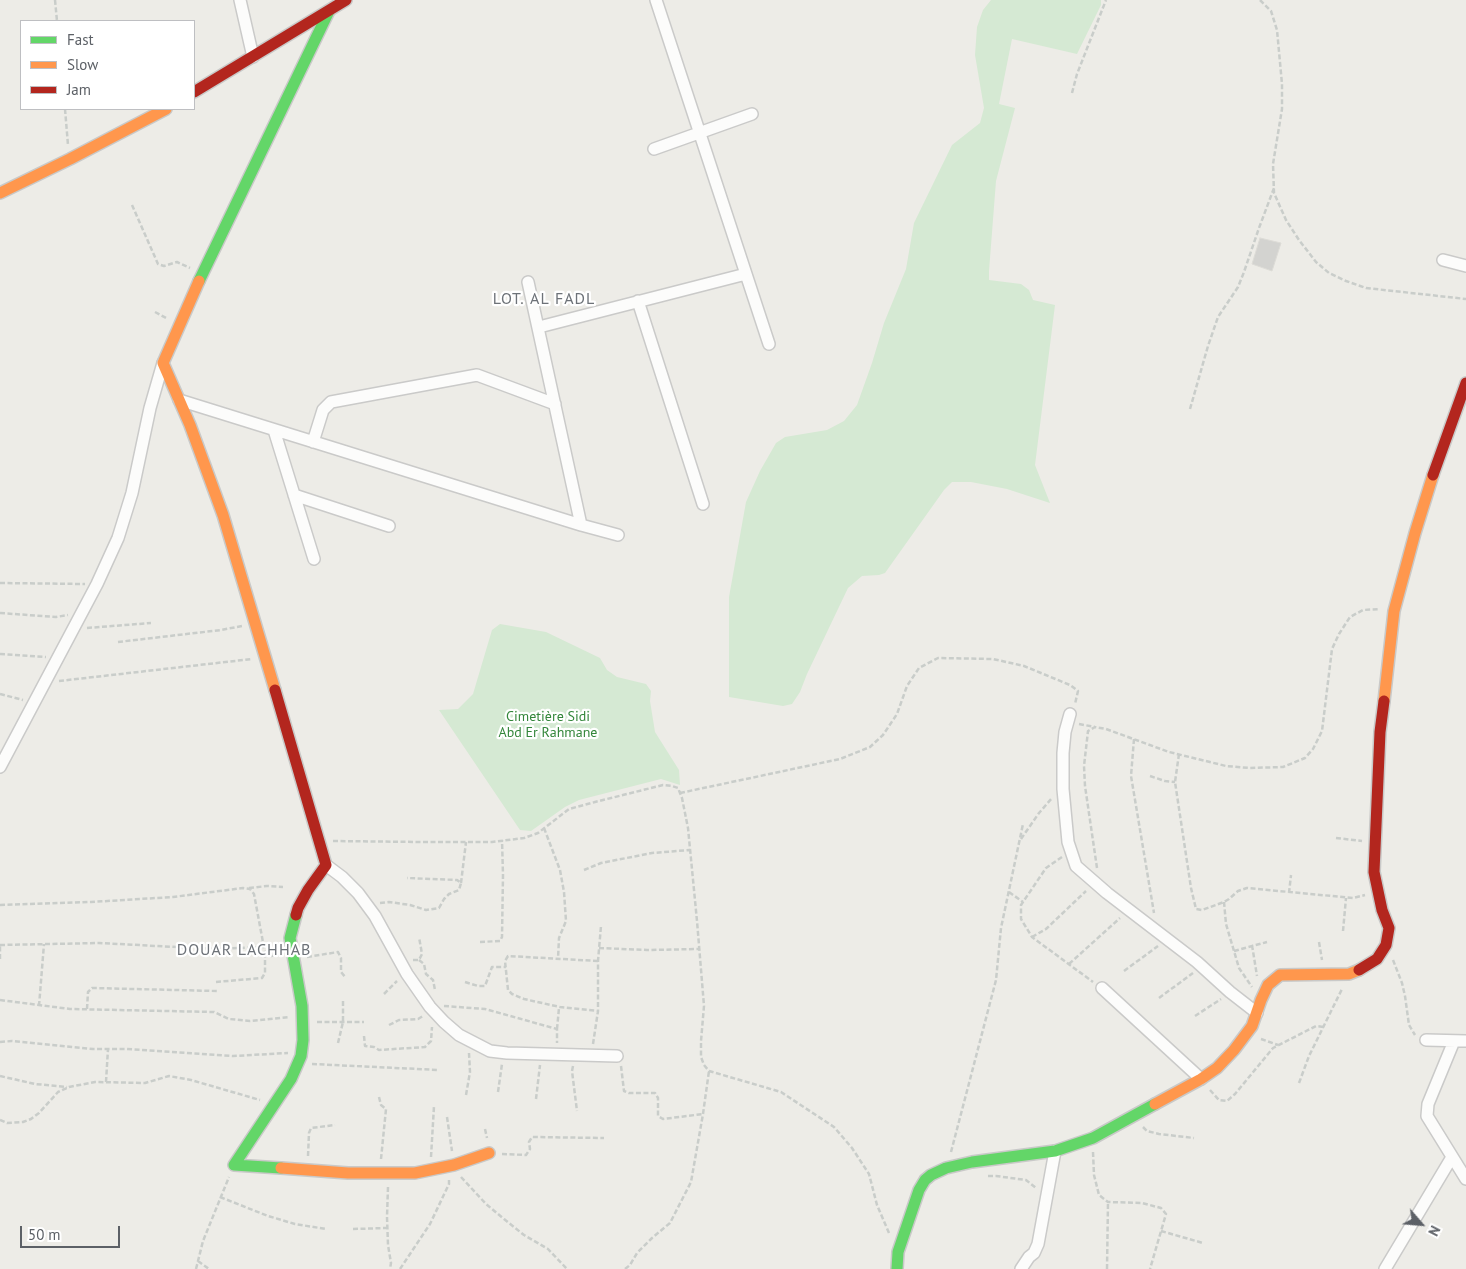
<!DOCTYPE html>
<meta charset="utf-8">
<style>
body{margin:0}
#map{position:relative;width:1466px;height:1269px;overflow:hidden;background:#edece7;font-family:"PT Sans",sans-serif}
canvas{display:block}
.legend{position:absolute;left:20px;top:20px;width:175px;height:90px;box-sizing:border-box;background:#fff;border:1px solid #bebfc2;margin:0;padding:6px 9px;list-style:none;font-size:15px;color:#5c6066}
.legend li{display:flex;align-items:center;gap:10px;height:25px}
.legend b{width:25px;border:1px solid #bebfc2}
.north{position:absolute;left:1396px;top:1199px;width:50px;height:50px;-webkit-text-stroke:4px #fff;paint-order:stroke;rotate:117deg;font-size:14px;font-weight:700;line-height:20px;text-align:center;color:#5c6066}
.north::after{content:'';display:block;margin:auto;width:18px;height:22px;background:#5c6066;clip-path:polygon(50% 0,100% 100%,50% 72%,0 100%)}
.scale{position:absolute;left:20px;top:1226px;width:100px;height:22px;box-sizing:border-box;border:2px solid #5c6066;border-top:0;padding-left:6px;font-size:15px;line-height:18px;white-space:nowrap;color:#5c6066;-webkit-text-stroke:4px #fff;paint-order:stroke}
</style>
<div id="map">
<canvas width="1466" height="1269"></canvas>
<ul class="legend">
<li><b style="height:6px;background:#63d668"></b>Fast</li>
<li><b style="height:6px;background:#ff974d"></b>Slow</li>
<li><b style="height:6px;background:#b3261e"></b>Jam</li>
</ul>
<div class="north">N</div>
<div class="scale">50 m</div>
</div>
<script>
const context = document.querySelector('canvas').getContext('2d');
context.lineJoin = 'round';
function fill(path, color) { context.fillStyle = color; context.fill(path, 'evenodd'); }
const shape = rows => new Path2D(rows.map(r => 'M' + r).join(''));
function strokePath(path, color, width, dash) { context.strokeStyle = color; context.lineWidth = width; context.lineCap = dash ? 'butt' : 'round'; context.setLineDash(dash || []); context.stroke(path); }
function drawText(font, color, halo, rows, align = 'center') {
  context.font = font + ' "PT Sans",sans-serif'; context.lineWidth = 4.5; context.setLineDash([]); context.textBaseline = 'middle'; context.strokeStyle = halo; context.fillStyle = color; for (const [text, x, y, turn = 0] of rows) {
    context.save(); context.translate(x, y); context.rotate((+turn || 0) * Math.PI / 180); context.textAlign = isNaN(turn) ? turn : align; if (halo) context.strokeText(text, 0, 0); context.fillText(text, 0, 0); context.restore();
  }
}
fill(shape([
 [991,0,1101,0,1101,5,1077,54,1012,39,999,104,1015,108,996,181,989,271,989,280,1021,284,1029,290,1033,300,1055,305,1035,465,1050,503,1007,489,971,482,952,482,944,490,885,573,879,575,862,576,848,588,807,674,800,692,792,704,783,706,729,697,729,597,746,502,760,471,776,443,785,437,827,430,844,421,857,405,872,363,884,323,906,269,914,223,952,145,980,123,984,108,975,55,977,27,983,10],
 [500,624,546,632,600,658,607,670,617,677,646,684,651,691,650,701,655,732,679,770,680,785,661,779,579,800,565,807,531,831,520,830,439,710,458,709,473,694,492,630]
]), '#d5e9d3');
const building = shape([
 [1260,238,1281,243,1272,271,1252,264,1260,238]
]);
fill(building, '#d3d3d0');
strokePath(building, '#dcdbd6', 1);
const street = shape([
 [240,0,253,57],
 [656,0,769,344],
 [654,149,752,114],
 [1443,260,1466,266],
 [528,282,581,525,618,535],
 [638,301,703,504],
 [539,327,746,274],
 [179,400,581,525],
 [274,430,314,559],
 [313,442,323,410,331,402,477,375,555,404],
 [294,495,389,526],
 [1070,714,1065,732,1063,753,1063,789,1068,842,1076,866,1107,893,1197,962,1230,992,1257,1013],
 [0,767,97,584,118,538,132,493,150,408,163,363],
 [326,865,342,877,358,893,375,916,407,974,430,1007,444,1022,459,1035,490,1051,507,1053,617,1056],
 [1102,988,1201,1079],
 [1426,1040,1466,1041],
 [1454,1041,1428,1104,1427,1116,1466,1179],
 [1021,1269,1029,1257,1034,1253,1038,1244,1055,1151],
 [1385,1269,1452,1157]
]);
const fast = shape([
 [199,281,329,11],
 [281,1168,234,1165,291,1079,301,1056,303,1040,302,1006,290,938,296,915],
 [897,1269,898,1252,919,1190,925,1180,931,1175,946,1168,972,1162,1055,1151,1093,1138,1155,1104]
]);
const slow = shape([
 [0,193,70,159,166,109],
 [199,281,163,363,190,425,223,515,275,690],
 [1384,701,1394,611,1415,533,1433,475],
 [1155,1104,1201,1079,1217,1068,1234,1050,1252,1026,1261,1000,1268,985,1280,975,1349,974,1359,970],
 [281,1168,348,1173,415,1173,454,1165,489,1153]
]);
const jam = shape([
 [194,92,346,0],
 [1433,475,1466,383],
 [275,690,326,865,308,890,298,908,296,915],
 [1359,970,1377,959,1386,945,1389,928,1382,910,1374,872,1380,732,1384,701]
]);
strokePath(street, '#cacac9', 14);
strokePath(fast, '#c9c9c8', 14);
strokePath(slow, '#c9c9c8', 14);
strokePath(jam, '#c9c9c8', 14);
strokePath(shape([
 [55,0,57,21],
 [1260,0,1271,11,1277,30,1282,84,1282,109,1273,164,1274,193,1286,220,1299,240,1316,262,1329,273,1346,281,1366,288,1466,299],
 [1072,93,1077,74,1106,0],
 [65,109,68,145],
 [132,205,158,264,164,266,177,262,190,268],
 [155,312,168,319],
 [1190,409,1208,346,1218,317,1238,287,1244,272,1259,228,1274,188],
 [0,583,85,584],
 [0,613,56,617,68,615],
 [87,628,151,623],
 [118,642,221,630,242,626],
 [0,654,46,657],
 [59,681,252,659],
 [0,694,23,700],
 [1079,724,1095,727],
 [1134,739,1131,776,1154,913],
 [1179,754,1175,782,1191,888,1196,909,1202,910,1224,902,1229,899,1238,891,1247,888,1353,898,1365,895],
 [1150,776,1165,781,1175,782],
 [680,793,840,759,870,747,883,735,897,714,907,686,919,668,938,658,993,659,1024,666,1070,685,1078,691,1075,704],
 [544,828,560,870,564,892,566,921,559,938,558,959],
 [1336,838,1362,841],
 [1021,839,1039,813,1052,798],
 [333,841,420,842,492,842,524,838,538,833,569,809,595,802,663,785,672,786,678,788,682,798,688,828,697,921,704,1006,701,1041,701,1057,704,1065,709,1071,781,1092,834,1127,852,1148,869,1174,877,1205,889,1233],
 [1062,857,1046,868,1021,905,1021,919,1032,937,1093,982],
 [1097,868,1085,786,1084,766,1088,731,1095,727,1106,729,1169,752,1226,766,1250,768,1283,767,1305,758,1313,749,1322,731,1332,649,1339,634,1350,617,1363,610,1380,609],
 [584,870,601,863,652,853,690,850],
 [461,883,466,842],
 [249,888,267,886,283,887],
 [1009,892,1023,902],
 [1289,893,1291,875],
 [1224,902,1226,924,1239,968,1252,987],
 [380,903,389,902,410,905,426,910,439,908,444,899,449,894,459,890,461,883,457,880,407,878],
 [0,905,91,902,173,897,243,888,250,889,254,894,265,953,271,956,279,955],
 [1343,931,1346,898],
 [1032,937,1046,929,1086,891],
 [480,942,500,941,502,937,503,875,502,840],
 [1319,942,1322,960],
 [0,945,99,943,215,949,263,947],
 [1252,945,1257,976],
 [599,948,647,950,699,949],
 [1234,951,1267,942],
 [307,957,338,952,341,958,341,972,346,978],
 [0,959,0,945],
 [413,960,419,960,422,954,419,937],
 [419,960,424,964,426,974,433,980,435,990],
 [1393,960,1402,983,1405,996,1409,1025,1415,1035],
 [598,961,508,956,505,961,508,990,512,994,524,999,560,1007,598,1011],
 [1069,964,1120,918],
 [1124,971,1158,946],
 [216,982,262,978,265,973,265,954],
 [465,982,478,986,485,986,492,967,506,967],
 [384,994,397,981],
 [1159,998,1193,973],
 [0,1000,70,1009,214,1012,229,1019,250,1021,289,1017],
 [39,1006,44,944],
 [444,1006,485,1009,557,1029,557,1043],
 [87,1009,88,992,92,988,217,991],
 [1195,1016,1221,999],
 [317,1022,364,1022],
 [389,1025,399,1020,418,1019,423,1016],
 [557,1029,559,1008],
 [364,1036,365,1046,374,1047,379,1050,425,1047,431,1041,432,1027],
 [1261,1039,1278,1045],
 [0,1042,12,1041,93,1049,127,1049,233,1056,288,1053],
 [338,1043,343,1022,343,1000],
 [593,1044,598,1011,598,961,601,926],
 [312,1064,439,1070],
 [573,1066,572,1071,577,1111],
 [621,1066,624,1091,629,1093,655,1093,658,1098,658,1116,663,1119,703,1114],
 [0,1076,35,1084,67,1087],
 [106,1082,108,1049],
 [1299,1083,1309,1056,1342,989],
 [1210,1090,1219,1100,1227,1101,1235,1094,1273,1048,1316,1026,1324,1027],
 [498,1092,502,1064],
 [466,1095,470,1072,469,1053],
 [379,1097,381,1105,386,1109,381,1159],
 [536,1099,540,1065],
 [447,1117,452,1151],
 [0,1120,7,1123,23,1122,31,1119,39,1113,58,1092,69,1087,95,1082,145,1083,169,1076,191,1080,260,1100],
 [1143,1127,1147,1131,1159,1134,1194,1138],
 [485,1129,487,1138],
 [951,1152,996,980,1001,928,1023,824],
 [1093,1152,1094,1175,1099,1195,1108,1202,1142,1203,1161,1208,1166,1214,1150,1269],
 [502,1154,526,1155,530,1149,529,1142,532,1137,604,1138],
 [308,1156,309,1133,311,1128,335,1125],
 [431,1157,434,1106],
 [988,1176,996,1176,1026,1180,1036,1188],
 [461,1177,486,1204,504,1219,524,1235,548,1249,567,1269],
 [388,1187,387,1217,388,1245,391,1263,390,1269],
 [220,1197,268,1216,295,1224,326,1229],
 [353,1229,387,1228],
 [1161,1231,1203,1243],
 [198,1261,209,1269],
 [196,1269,203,1241,229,1177],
 [400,1269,430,1224,449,1184,449,1180],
 [625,1269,630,1265,637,1253,652,1238,670,1223,691,1182,703,1114,709,1071],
 [1107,1269,1108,1202]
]), '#c9cdca', 2.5, [5, 2.5]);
strokePath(street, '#fcfcfb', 11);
strokePath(fast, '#63d668', 11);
strokePath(slow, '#ff974d', 11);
strokePath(jam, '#b3261e', 11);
drawText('14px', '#33863a', '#fff', [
 ["Cimetière Sidi",548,717],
 ["Abd Er Rahmane",548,733]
]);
context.letterSpacing = '1px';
drawText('16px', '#6d7278', '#fff', [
 ["LOT. AL FADL",544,299],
 ["DOUAR LACHHAB",244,950]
]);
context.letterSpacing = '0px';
</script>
